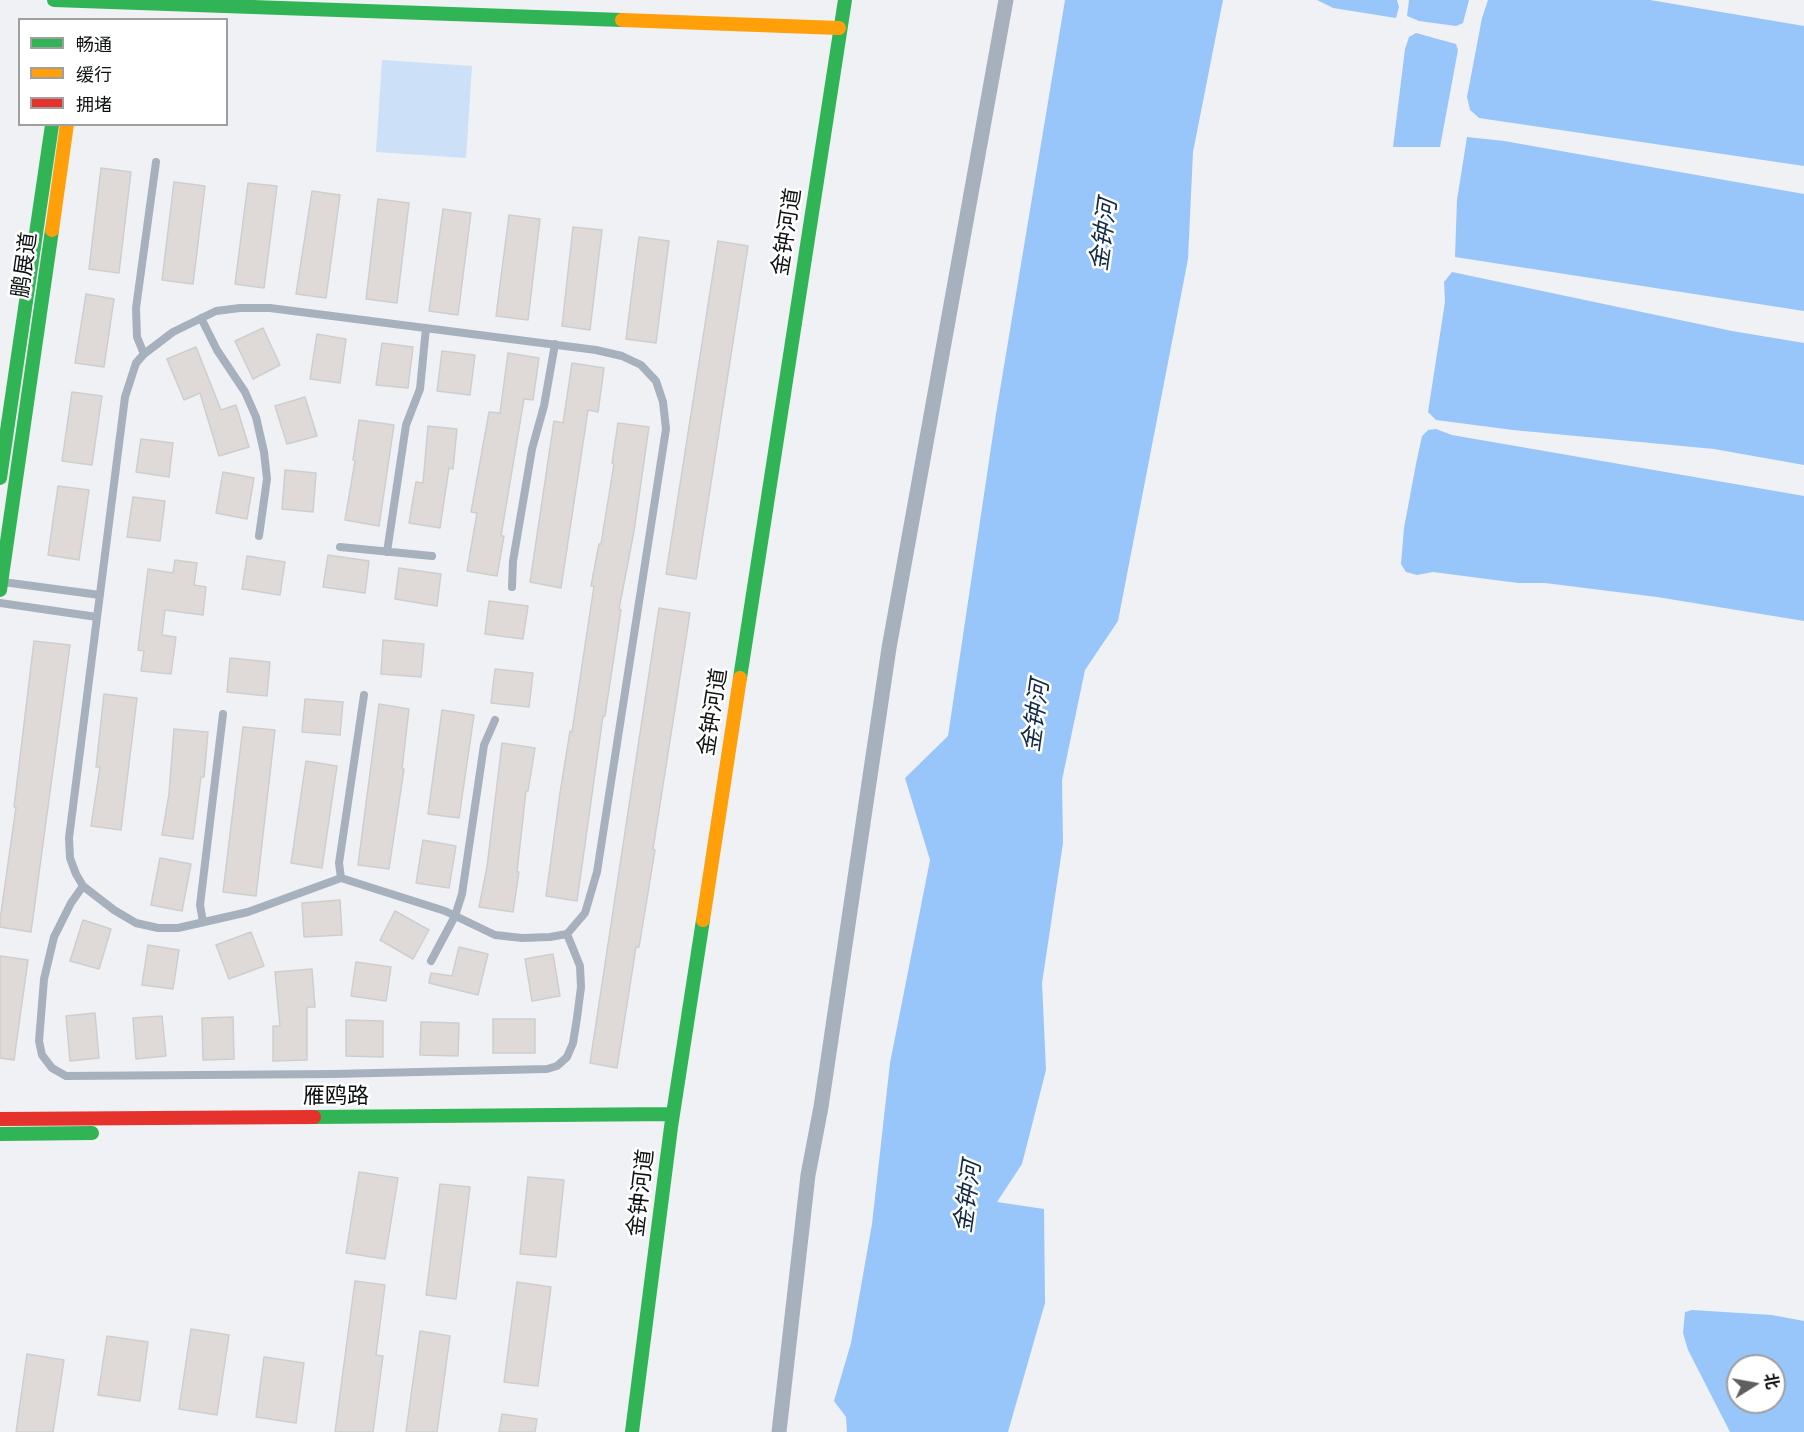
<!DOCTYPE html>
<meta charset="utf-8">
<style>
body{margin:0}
#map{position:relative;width:1804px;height:1432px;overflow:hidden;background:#eff1f4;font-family:Mulish,"Noto Sans SC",sans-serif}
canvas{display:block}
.legend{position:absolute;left:18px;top:18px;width:210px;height:108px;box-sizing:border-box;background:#fff;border:2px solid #9f9fa0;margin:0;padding:8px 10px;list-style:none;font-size:18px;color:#0e1011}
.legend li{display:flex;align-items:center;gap:12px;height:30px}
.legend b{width:30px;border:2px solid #9f9fa0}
.north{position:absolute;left:1726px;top:1354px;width:60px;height:60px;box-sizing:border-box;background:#fff;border:2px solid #9f9fa0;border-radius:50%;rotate:79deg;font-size:16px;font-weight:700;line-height:24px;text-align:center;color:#0e1011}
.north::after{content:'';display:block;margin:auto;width:21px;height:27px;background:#5d5f60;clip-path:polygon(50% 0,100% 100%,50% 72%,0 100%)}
</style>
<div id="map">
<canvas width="1804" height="1432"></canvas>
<ul class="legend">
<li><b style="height:8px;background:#30b455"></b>畅通</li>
<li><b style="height:8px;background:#ff9f0a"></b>缓行</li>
<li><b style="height:8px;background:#e5322d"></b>拥堵</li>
</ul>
<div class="north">北</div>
</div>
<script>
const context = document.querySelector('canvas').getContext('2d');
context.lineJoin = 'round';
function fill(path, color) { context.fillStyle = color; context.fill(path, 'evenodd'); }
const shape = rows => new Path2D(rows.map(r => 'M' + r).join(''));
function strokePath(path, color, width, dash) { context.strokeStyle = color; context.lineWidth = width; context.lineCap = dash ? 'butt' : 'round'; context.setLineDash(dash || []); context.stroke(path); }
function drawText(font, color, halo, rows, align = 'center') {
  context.font = font + ' Mulish,"Noto Sans SC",sans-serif'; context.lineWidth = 5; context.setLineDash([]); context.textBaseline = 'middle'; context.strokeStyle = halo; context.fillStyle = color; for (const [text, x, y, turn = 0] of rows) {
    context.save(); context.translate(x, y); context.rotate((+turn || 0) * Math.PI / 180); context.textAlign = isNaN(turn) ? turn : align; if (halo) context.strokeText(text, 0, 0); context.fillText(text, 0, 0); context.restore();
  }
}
fill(shape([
 [382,60,472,66,466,158,376,152]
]), '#cce0f8');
fill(shape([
 [1065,0,1223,0,1193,152,1188,259,1118,621,1085,670,1062,780,1063,843,1042,983,1046,1070,1022,1164,997,1202,1044,1209,1045,1303,1008,1432,847,1432,846,1417,834,1401,851,1343,872,1224,890,1063,930,860,905,778,948,736,996,414],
 [1317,0,1397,0,1399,7,1396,18,1333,8],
 [1409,0,1469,0,1463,23,1456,26,1419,21,1407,16],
 [1488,0,1650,0,1804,26,1804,166,1479,118,1470,110,1467,97,1482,18],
 [1416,33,1456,44,1458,50,1440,147,1393,147,1405,49,1409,37],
 [1467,137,1504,141,1804,194,1804,311,1455,257,1457,200],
 [1452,272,1732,331,1804,343,1804,465,1714,449,1513,430,1436,420,1428,412,1445,302,1444,282],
 [1436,429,1452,435,1804,496,1804,621,1657,597,1545,583,1518,583,1433,572,1417,575,1406,572,1401,564,1404,528,1416,464,1422,436,1428,430],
 [1692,1310,1772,1315,1804,1321,1804,1432,1730,1432,1688,1350,1683,1333,1685,1312],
 [1738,1366,1774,1366,1774,1402,1738,1402]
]), '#98c6fa');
const building = shape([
 [101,168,131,172,119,273,89,269,101,168],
 [174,182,205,186,193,284,162,280,174,182],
 [248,183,277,186,264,288,235,284,248,183],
 [312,191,340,195,326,298,296,294,312,191],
 [378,199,409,203,397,303,366,299,378,199],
 [443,209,471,213,458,315,429,311,443,209],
 [509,215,540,219,528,320,496,316,509,215],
 [573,227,602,230,590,330,562,326,573,227],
 [639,237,669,241,656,343,626,339,639,237],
 [718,241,748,246,696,579,666,574,718,241],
 [86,294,114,299,104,367,75,363,86,294],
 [263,328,280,365,253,379,235,341,263,328],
 [317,334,346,339,340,383,310,379,317,334],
 [382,343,413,347,408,388,376,385,382,343],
 [196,347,221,410,236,405,249,447,219,456,200,393,184,400,167,359,196,347],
 [442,351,475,355,470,395,437,391,442,351],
 [508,353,539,358,533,400,524,399,501,536,504,536,497,576,467,571,477,513,471,512,489,412,500,413,508,353],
 [572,363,604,368,598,412,588,410,561,588,530,582,554,421,563,423,572,363],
 [72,392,102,396,92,465,62,461,72,392],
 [305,397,317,436,287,444,275,406,305,397],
 [359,420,394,425,379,526,345,520,355,461,353,460,359,420],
 [618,423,649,427,634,531,619,609,621,610,605,716,603,716,577,901,546,896,560,793,570,731,572,732,594,586,591,586,599,544,601,544,614,464,612,463,618,423],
 [428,426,457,429,453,469,449,468,440,528,409,523,416,482,423,483,428,426],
 [141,439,173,443,169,477,136,472,141,439],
 [285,470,316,473,313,512,282,509,285,470],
 [223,472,254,478,247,519,216,513,223,472],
 [58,486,89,490,79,560,48,555,58,486],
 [133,497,165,501,160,541,127,537,133,497],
 [328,555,369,561,365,593,323,587,328,555],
 [247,556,285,562,280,595,242,589,247,556],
 [175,560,197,563,194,585,206,587,203,615,165,610,162,635,176,637,171,674,141,671,144,651,138,650,148,569,173,573,175,560],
 [399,568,441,574,437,606,395,599,399,568],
 [489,601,528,606,523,639,485,634,489,601],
 [659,608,690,613,653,849,655,850,639,947,636,947,617,1068,590,1063,659,608],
 [383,640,424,644,421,677,381,674,383,640],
 [34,641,70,645,31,932,0,927,0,920,16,807,14,807,34,641],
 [230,658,270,662,267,696,227,692,230,658],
 [495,669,533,673,529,707,491,703,495,669],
 [104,694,137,698,121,830,91,826,100,767,96,767,104,694],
 [305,699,343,702,340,735,302,732,305,699],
 [379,704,409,709,402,769,404,769,389,869,358,865,379,704],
 [442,710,474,715,459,818,428,814,442,710],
 [243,727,275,730,256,896,223,892,243,727],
 [174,729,208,732,204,777,201,777,193,839,162,835,169,794,174,729],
 [502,743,535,748,528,791,526,791,517,872,519,872,513,912,479,907,487,867,502,743],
 [306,761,337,766,322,868,291,863,306,761],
 [423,840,456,846,449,888,416,883,423,840],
 [160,858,191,864,182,911,151,905,160,858],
 [340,900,342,935,304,937,302,903,340,900],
 [395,911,429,930,413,959,380,940,395,911],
 [83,920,111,929,99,969,70,961,83,920],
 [251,932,264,966,229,979,216,945,251,932],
 [148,945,179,950,173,989,142,985,148,945],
 [459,947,488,954,478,995,429,983,431,973,452,976,459,947],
 [553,954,560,996,532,1001,525,959,553,954],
 [0,956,28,960,14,1060,0,1058,0,956],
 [356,962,391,967,386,1001,351,996,356,962],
 [312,969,315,1007,307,1007,307,1060,273,1061,273,1026,280,1026,275,972,312,969],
 [95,1013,99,1058,70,1061,66,1016,95,1013],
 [162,1016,166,1056,136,1059,133,1018,162,1016],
 [233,1017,234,1059,203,1060,202,1018,233,1017],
 [493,1019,535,1019,535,1053,493,1053,493,1019],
 [346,1020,383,1021,383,1057,346,1056,346,1020],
 [421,1022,459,1023,458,1056,420,1055,421,1022],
 [359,1172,398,1178,385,1259,346,1253,359,1172],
 [528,1177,564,1180,556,1257,520,1254,528,1177],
 [440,1184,470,1187,456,1299,426,1295,440,1184],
 [355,1281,385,1285,376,1355,383,1356,373,1432,335,1432,355,1281],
 [517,1282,551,1287,538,1386,504,1382,517,1282],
 [191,1329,229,1335,217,1415,179,1409,191,1329],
 [420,1331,450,1336,437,1432,406,1432,420,1331],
 [107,1336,148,1342,140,1401,98,1395,107,1336],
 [27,1354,64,1360,53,1432,16,1432,27,1354],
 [264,1357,304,1363,296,1423,256,1417,264,1357],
 [502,1414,537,1419,535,1432,499,1432,502,1414]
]);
fill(building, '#dfdad8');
strokePath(building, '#cececf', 1.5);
strokePath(shape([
 [240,308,270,308,596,350,622,356,641,365,656,381,663,402,666,429,597,872,585,913,567,934,550,937,522,938,495,935,445,911,341,878,248,912,178,928,158,928,136,923,114,910,83,886,76,874,70,858,69,838,125,397,136,363,144,354,173,332,216,311,240,308],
 [201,318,217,350,245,392,256,417,264,452,267,479,259,536],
 [144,354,137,337,136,308,156,162],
 [340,547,432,556],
 [387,552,406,425,420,389,426,328],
 [3,582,100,595],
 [512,587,513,561,532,449,544,406,555,344],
 [0,603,97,617],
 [341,878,339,863,364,695],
 [83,886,71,903,54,937,44,979,39,1041,42,1055,52,1068,66,1076,333,1074,547,1069,557,1066,567,1057,573,1043,577,1018,581,987,580,966,567,934],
 [203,922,200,905,223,714],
 [431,961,455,916,462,894,484,745,495,720]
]), '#a7b1be', 8);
strokePath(shape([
 [779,1432,808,1175,821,1107,889,648,1006,0]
]), '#a7b1be', 15);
strokePath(shape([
 [54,0,622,20],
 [0,478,52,125],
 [0,590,52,230],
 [740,678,845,0],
 [314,1117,673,1114],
 [0,1134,92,1133],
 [632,1432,671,1127,703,920]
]), '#30b455', 14);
strokePath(shape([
 [622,20,839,28],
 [52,230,67,124],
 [703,920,740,678]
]), '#ff9f0a', 14);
strokePath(shape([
 [0,1119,314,1117]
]), '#e5322d', 14);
drawText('22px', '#0e1011', '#fff', [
 ["金钟河道",787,232,-81],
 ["鹏展道",25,265,-82],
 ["金钟河道",713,712,-81],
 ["雁鸥路",336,1096],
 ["金钟河道",641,1193,-83]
]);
drawText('italic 24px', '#112b48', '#fff', [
 ["金钟河",1104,235,-82],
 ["金钟河",1036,716,-82],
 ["金钟河",968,1197,-82]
]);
</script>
